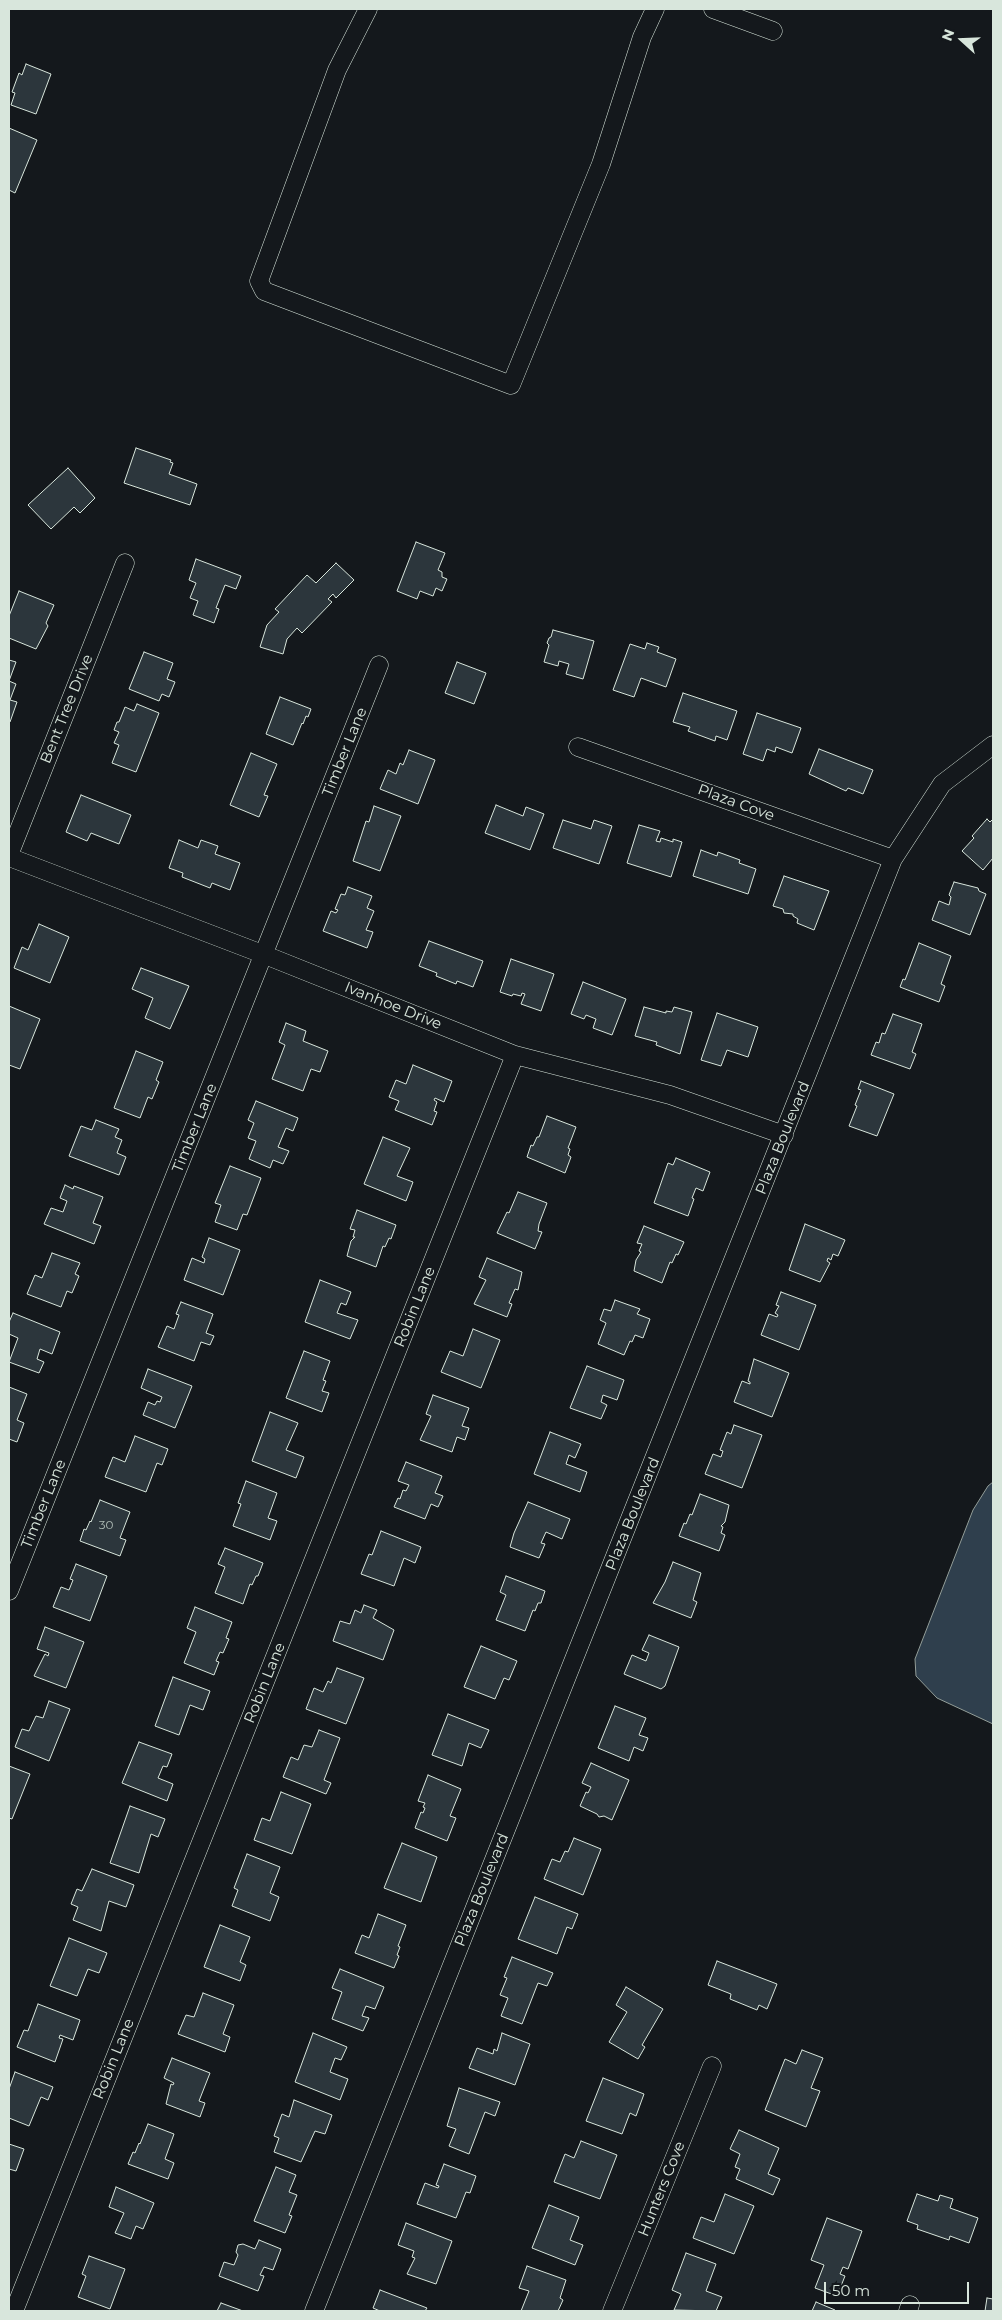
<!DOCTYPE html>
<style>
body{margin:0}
#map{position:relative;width:1002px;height:2320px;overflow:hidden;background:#14181c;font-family:Montserrat,sans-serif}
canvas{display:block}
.frame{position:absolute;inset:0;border:10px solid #d8e6dc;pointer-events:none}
.north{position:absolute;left:937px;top:15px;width:50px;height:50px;-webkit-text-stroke:4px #14181c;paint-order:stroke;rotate:290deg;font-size:14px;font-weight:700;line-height:20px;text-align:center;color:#d8e6dc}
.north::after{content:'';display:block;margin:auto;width:18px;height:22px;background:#d8e6dc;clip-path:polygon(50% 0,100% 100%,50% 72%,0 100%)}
.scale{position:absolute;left:824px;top:2282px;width:145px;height:22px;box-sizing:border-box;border:2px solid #d8e6dc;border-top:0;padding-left:6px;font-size:15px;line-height:18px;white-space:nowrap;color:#d8e6dc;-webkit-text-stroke:4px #14181c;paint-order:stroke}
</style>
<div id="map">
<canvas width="1002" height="2320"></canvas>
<div class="frame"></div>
<div class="north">N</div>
<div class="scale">50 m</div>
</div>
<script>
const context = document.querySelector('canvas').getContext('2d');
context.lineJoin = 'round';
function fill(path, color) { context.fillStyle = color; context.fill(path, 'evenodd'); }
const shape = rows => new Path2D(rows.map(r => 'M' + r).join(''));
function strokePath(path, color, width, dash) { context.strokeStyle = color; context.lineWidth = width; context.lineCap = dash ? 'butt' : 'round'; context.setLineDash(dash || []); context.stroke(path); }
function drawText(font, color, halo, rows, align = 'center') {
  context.font = font + ' Montserrat,sans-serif'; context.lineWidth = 4; context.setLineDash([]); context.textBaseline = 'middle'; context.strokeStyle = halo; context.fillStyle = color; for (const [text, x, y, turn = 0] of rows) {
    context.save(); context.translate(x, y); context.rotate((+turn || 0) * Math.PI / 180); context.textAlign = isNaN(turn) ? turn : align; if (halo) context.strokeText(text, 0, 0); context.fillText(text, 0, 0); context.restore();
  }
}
const water = shape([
 [993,1482,993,1724,937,1698,916,1676,915,1659,973,1510,988,1486,993,1482]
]);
fill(water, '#2f3f4d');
strokePath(water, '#939e99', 1);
const building = shape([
 [26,64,51,74,36,114,11,105,15,93,12,92,19,73,22,75,26,64],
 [9,128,37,140,15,193,9,190,9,128],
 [136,448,171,460,170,462,173,463,169,474,197,484,190,505,124,483,136,448],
 [68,468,95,498,80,513,74,507,51,529,28,505,68,468],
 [416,542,445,553,438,570,442,572,442,577,447,579,442,591,436,588,433,596,420,591,417,599,397,591,416,542],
 [196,559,241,576,236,589,225,585,216,608,219,609,214,623,193,615,198,601,190,598,196,583,189,580,196,559],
 [336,563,354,580,336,598,333,594,328,599,332,602,302,633,297,628,287,639,283,654,260,647,267,625,279,612,275,609,307,575,316,583,336,563],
 [19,591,54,605,46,623,48,626,36,649,9,638,9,616,19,591],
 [553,630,594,641,583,679,566,674,569,664,559,661,558,666,544,662,549,645,547,643,549,638,551,637,553,630],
 [647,643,659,647,657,652,676,659,666,687,641,678,634,697,613,690,630,644,645,649,647,643],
 [144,652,173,663,167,679,175,682,169,697,162,694,159,701,129,689,144,652],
 [9,660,16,662,9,681,16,684,10,700,17,702,10,722,9,722,9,660],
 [457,662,486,673,474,704,445,693,457,662],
 [683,693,737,711,727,740,716,736,715,741,688,731,690,727,673,722,683,693],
 [280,697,311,709,308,717,306,716,303,724,302,723,293,745,266,734,280,697],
 [137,704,159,713,136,772,112,763,119,745,114,743,119,732,114,730,117,722,119,722,125,707,134,711,137,704],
 [757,713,801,728,792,753,776,747,775,752,767,749,763,761,743,754,757,713],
 [819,749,873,770,863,794,848,788,846,791,809,774,819,749],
 [409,750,435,760,418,804,380,789,388,770,396,774,400,763,403,765,409,750],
 [251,753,277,764,264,795,268,796,259,817,230,805,251,753],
 [81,795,131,815,119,844,91,833,87,841,66,832,81,795],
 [496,805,523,816,526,807,544,814,530,850,485,833,496,805],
 [374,806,401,816,380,871,353,861,366,821,369,822,374,806],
 [987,819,990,822,993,819,993,858,983,870,962,851,974,838,972,836,987,819],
 [563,820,591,829,594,820,612,826,599,864,553,848,563,820],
 [639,825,660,831,656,841,660,842,661,838,673,842,673,839,682,842,671,877,627,863,639,825],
 [179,840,198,848,201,840,218,846,215,854,240,863,230,890,212,883,210,888,182,877,183,873,169,868,179,840],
 [701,850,717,856,718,852,740,860,739,863,756,869,748,894,693,876,701,850],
 [784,876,829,891,814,930,797,923,798,919,793,916,793,914,784,913,783,909,773,906,784,876],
 [954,882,978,888,979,891,986,894,970,935,932,920,939,901,949,905,951,897,949,895,954,882],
 [348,887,372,896,367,908,374,911,366,930,373,932,367,948,323,931,331,911,336,913,338,910,335,909,341,894,345,895,348,887],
 [39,924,69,937,50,983,14,968,22,947,28,950,39,924],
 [429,941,483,961,473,987,457,981,456,984,436,976,437,973,419,966,429,941],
 [919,943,951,956,941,984,945,986,939,1002,900,987,903,979,905,980,919,943],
 [511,959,554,974,541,1011,521,1004,525,994,522,993,521,996,513,994,512,996,500,992,511,959],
 [141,968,189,986,170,1029,145,1018,153,998,132,989,141,968],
 [583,982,626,999,612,1035,593,1028,596,1019,586,1015,584,1019,571,1014,583,982],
 [9,1006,40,1019,20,1069,9,1065,9,1006],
 [644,1007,666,1013,666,1011,672,1012,674,1007,692,1012,680,1054,656,1045,657,1042,635,1036,644,1007],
 [717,1013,758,1027,748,1057,727,1050,721,1066,701,1060,717,1013],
 [893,1014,922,1024,912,1052,916,1054,910,1069,871,1055,876,1042,879,1043,882,1033,885,1034,893,1014],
 [286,1023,306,1031,303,1041,328,1051,320,1072,311,1069,303,1091,272,1079,285,1045,279,1042,286,1023],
 [136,1051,163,1062,156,1080,159,1082,152,1099,148,1097,140,1118,114,1108,136,1051],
 [413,1065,452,1081,444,1102,435,1098,434,1100,437,1102,434,1111,437,1112,432,1125,395,1110,399,1101,389,1097,396,1080,406,1084,413,1065],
 [861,1081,894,1094,877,1136,849,1126,857,1106,855,1105,861,1090,858,1089,861,1081],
 [256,1101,298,1118,293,1131,286,1128,278,1147,289,1151,283,1164,273,1160,270,1168,249,1159,256,1141,248,1138,254,1123,248,1120,256,1101],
 [547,1116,576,1127,568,1148,570,1149,568,1155,571,1157,565,1173,527,1157,531,1145,533,1146,537,1137,539,1137,547,1116],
 [96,1120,119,1129,115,1137,122,1140,117,1153,126,1157,119,1175,69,1156,81,1126,92,1130,96,1120],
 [383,1137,410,1148,397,1176,413,1182,406,1201,364,1184,383,1137],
 [676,1158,710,1172,703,1191,696,1188,692,1198,694,1199,688,1216,654,1203,668,1163,673,1165,676,1158],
 [230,1166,261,1178,247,1215,243,1214,237,1230,215,1222,221,1205,215,1203,230,1166],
 [65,1185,73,1189,74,1186,103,1197,93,1223,101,1226,94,1244,44,1224,51,1208,63,1212,67,1201,60,1198,65,1185],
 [518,1192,547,1203,539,1224,538,1231,542,1232,535,1249,497,1233,507,1212,509,1213,518,1192],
 [357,1210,396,1225,391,1239,389,1238,385,1247,383,1246,376,1267,347,1256,351,1241,355,1237,353,1237,355,1230,350,1229,357,1210],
 [805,1224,845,1240,838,1256,833,1254,831,1260,828,1258,827,1261,830,1263,820,1282,789,1270,805,1224],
 [644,1226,684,1242,678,1255,676,1254,672,1263,670,1262,662,1283,634,1271,636,1260,641,1252,639,1251,642,1244,637,1243,644,1226],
 [209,1238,240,1250,223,1295,184,1280,192,1258,204,1263,205,1259,202,1257,209,1238],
 [52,1253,80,1263,75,1274,79,1276,72,1293,67,1291,61,1307,27,1294,35,1275,42,1278,52,1253],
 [487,1258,522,1272,518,1290,515,1289,509,1303,512,1304,507,1317,474,1304,486,1280,479,1277,487,1258],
 [320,1280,351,1292,346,1305,341,1303,337,1313,358,1320,350,1339,305,1322,320,1280],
 [781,1292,816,1305,799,1350,761,1335,769,1314,777,1317,778,1315,775,1313,779,1306,776,1305,781,1292],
 [615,1300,640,1309,637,1314,650,1319,643,1338,635,1335,632,1342,630,1341,624,1355,598,1344,606,1323,600,1320,604,1309,611,1311,615,1300],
 [181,1302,213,1314,206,1333,214,1336,210,1345,201,1342,194,1361,158,1347,167,1326,174,1329,179,1315,176,1314,181,1302],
 [13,1313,60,1332,52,1354,40,1349,37,1359,44,1362,39,1373,9,1362,18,1338,9,1334,9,1322,13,1313],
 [473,1329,500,1340,481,1388,441,1372,450,1351,463,1356,473,1329],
 [304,1351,330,1361,323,1380,326,1381,322,1391,329,1393,322,1412,286,1398,304,1351],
 [754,1359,789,1373,772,1417,734,1402,742,1381,750,1384,750,1382,748,1381,754,1359],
 [587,1366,624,1380,617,1400,603,1395,601,1402,607,1405,601,1419,570,1408,587,1366],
 [148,1369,192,1386,175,1428,143,1415,148,1402,155,1405,157,1401,160,1402,162,1397,141,1388,148,1369],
 [9,1387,27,1394,17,1420,24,1423,17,1442,9,1439,9,1387],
 [433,1395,469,1408,462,1426,469,1428,465,1440,457,1437,452,1452,420,1440,431,1416,426,1414,433,1395],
 [270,1412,298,1423,286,1450,304,1457,296,1478,252,1461,270,1412],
 [734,1425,762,1435,742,1488,705,1474,713,1454,721,1457,723,1451,720,1450,727,1432,731,1434,734,1425],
 [550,1432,581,1444,575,1458,569,1455,566,1464,587,1472,580,1492,534,1474,550,1432],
 [135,1436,168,1449,162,1465,157,1463,146,1492,105,1477,113,1457,125,1462,135,1436],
 [406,1462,442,1476,435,1493,443,1496,438,1507,431,1504,425,1519,394,1507,398,1498,400,1499,403,1490,406,1491,409,1485,398,1481,406,1462],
 [246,1481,277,1493,268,1518,277,1521,270,1540,233,1526,241,1504,238,1503,246,1481],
 [700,1494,729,1505,725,1522,721,1526,723,1527,721,1533,725,1535,719,1551,679,1536,684,1523,686,1524,690,1514,692,1515,700,1494],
 [100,1500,130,1512,120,1538,126,1540,120,1556,80,1541,84,1529,86,1530,90,1521,91,1522,100,1500],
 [528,1502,570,1519,562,1539,546,1532,541,1543,545,1544,539,1558,510,1547,514,1533,528,1502],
 [381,1531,421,1547,415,1563,404,1558,394,1586,361,1574,369,1554,372,1555,381,1531],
 [225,1548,263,1563,258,1576,256,1576,252,1585,250,1584,243,1604,215,1593,225,1567,218,1564,225,1548],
 [673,1562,701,1573,693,1600,697,1602,691,1618,653,1603,665,1582,673,1562],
 [76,1564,107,1576,90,1621,53,1607,61,1587,69,1590,73,1580,70,1579,76,1564],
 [506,1576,545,1591,541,1603,538,1603,535,1611,533,1610,525,1631,496,1620,506,1595,500,1592,506,1576],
 [364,1605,377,1610,373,1618,394,1630,383,1660,333,1641,340,1621,350,1624,355,1610,361,1613,364,1605],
 [195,1607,232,1622,226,1638,229,1639,223,1653,220,1652,216,1661,219,1662,214,1675,184,1663,196,1632,187,1628,195,1607],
 [45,1627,84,1642,66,1688,34,1676,45,1654,48,1656,49,1653,37,1649,45,1627],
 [649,1635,679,1647,665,1686,661,1689,624,1674,632,1655,646,1661,649,1653,642,1650,649,1635],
 [481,1646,517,1661,509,1680,504,1678,495,1699,464,1687,481,1646],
 [337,1668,364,1678,346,1724,306,1709,314,1688,323,1692,328,1681,331,1683,337,1668],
 [173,1677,210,1691,203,1710,190,1705,179,1735,155,1726,173,1677],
 [49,1701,70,1709,49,1761,15,1747,22,1729,29,1731,36,1716,43,1718,49,1701],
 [615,1706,646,1718,639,1735,648,1738,643,1751,634,1747,629,1761,598,1748,615,1706],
 [448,1714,489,1730,481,1748,469,1743,462,1766,432,1755,448,1714],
 [319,1730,340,1738,324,1780,331,1783,326,1794,283,1777,291,1757,298,1760,304,1745,312,1747,319,1730],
 [139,1742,172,1754,167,1767,163,1766,158,1778,173,1784,167,1801,122,1783,139,1742],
 [591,1763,629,1780,612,1820,604,1816,599,1817,597,1814,580,1806,586,1792,588,1793,591,1787,582,1783,591,1763],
 [9,1766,30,1774,12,1819,9,1818,9,1766],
 [428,1775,461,1789,450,1816,456,1818,447,1841,415,1828,421,1812,423,1813,425,1808,423,1807,425,1803,418,1801,428,1775],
 [281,1792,311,1804,292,1854,254,1840,262,1818,270,1821,281,1792],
 [130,1806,165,1819,158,1837,151,1834,139,1873,110,1863,130,1806],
 [574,1838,601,1849,583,1895,544,1879,552,1859,560,1862,565,1851,568,1852,574,1838],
 [402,1843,437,1857,421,1902,384,1888,402,1843],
 [247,1854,280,1867,270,1893,279,1897,270,1921,232,1906,238,1890,234,1888,247,1854],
 [92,1869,134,1885,126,1907,109,1901,101,1931,73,1920,78,1907,71,1904,77,1889,82,1891,92,1869],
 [535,1897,578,1914,572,1929,567,1927,557,1954,518,1939,535,1897],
 [378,1914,406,1925,398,1946,400,1947,397,1955,399,1956,394,1968,355,1953,362,1935,369,1938,378,1914],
 [220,1925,250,1937,240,1962,246,1965,240,1981,204,1967,220,1925],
 [69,1938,107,1953,99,1973,88,1969,77,1996,50,1986,69,1938],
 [512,1957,553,1973,547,1986,538,1983,522,2024,501,2016,508,1998,500,1995,507,1978,504,1977,512,1957],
 [717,1961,777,1984,767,2009,759,2005,757,2010,730,1999,731,1994,708,1985,717,1961],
 [340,1969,384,1987,375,2009,366,2006,362,2016,369,2018,363,2031,332,2019,342,1992,332,1988,340,1969],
 [626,1987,663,2009,642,2045,645,2047,638,2059,609,2042,627,2012,616,2005,626,1987],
 [203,1993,234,2005,223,2034,230,2037,225,2052,178,2034,186,2015,194,2017,203,1993],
 [38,2004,80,2020,73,2040,60,2035,59,2038,63,2039,55,2062,17,2047,24,2030,28,2031,38,2004],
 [313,2033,347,2047,341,2060,335,2058,330,2072,348,2079,340,2100,295,2082,313,2033],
 [502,2033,530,2044,515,2085,469,2068,477,2048,493,2054,494,2049,497,2051,502,2033],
 [802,2050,823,2058,811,2088,820,2091,806,2127,765,2110,785,2059,796,2064,802,2050],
 [172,2058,210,2073,199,2101,205,2103,200,2117,166,2104,171,2084,173,2085,174,2083,164,2078,172,2058],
 [15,2072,53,2087,48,2100,41,2097,29,2126,9,2118,9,2089,15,2072],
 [603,2078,644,2094,636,2116,630,2113,622,2134,586,2121,603,2078],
 [459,2088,500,2102,495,2116,485,2112,469,2154,449,2146,456,2129,447,2126,459,2088],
 [294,2100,332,2115,325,2134,315,2131,301,2162,274,2152,279,2138,274,2136,282,2114,289,2117,294,2100],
 [148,2124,174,2134,165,2159,174,2163,168,2179,128,2164,133,2152,135,2153,139,2143,140,2144,148,2124],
 [739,2130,779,2148,768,2174,780,2179,773,2195,736,2179,740,2169,735,2167,740,2154,730,2149,739,2130],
 [581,2141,617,2155,600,2199,554,2182,565,2154,574,2158,581,2141],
 [9,2144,24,2149,16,2171,9,2169,9,2144],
 [444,2164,476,2176,470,2193,466,2192,456,2218,417,2204,425,2183,438,2188,439,2186,436,2185,444,2164],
 [276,2167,296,2175,289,2192,297,2195,289,2215,292,2216,285,2233,254,2221,276,2167],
 [116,2187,154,2203,143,2229,136,2226,131,2239,115,2233,124,2213,109,2207,116,2187],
 [725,2194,754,2206,734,2254,693,2238,701,2217,714,2222,725,2194],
 [917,2194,938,2201,940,2195,953,2199,950,2208,978,2218,969,2243,950,2236,949,2240,917,2229,918,2225,907,2221,917,2194],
 [549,2205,579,2217,570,2240,583,2245,575,2265,532,2248,549,2205],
 [827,2218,862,2231,848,2269,843,2267,840,2274,845,2276,837,2296,815,2288,824,2265,811,2260,827,2218],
 [406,2223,452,2241,436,2284,407,2274,415,2258,412,2257,414,2251,398,2245,406,2223],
 [259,2240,281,2249,273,2270,264,2267,260,2275,264,2276,258,2291,219,2276,224,2262,234,2265,238,2255,236,2252,238,2245,243,2244,255,2249,259,2240],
 [686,2253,716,2264,706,2291,722,2297,716,2311,674,2310,681,2294,672,2290,686,2253],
 [89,2256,125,2269,110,2309,78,2297,86,2276,82,2274,89,2256],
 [527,2266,566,2280,560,2298,563,2300,558,2311,521,2311,529,2291,519,2288,527,2266],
 [380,2290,427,2308,425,2311,380,2311,373,2308,380,2290],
 [987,2298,993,2299,993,2311,985,2311,987,2298],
 [816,2302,835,2310,835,2311,812,2311,816,2302],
 [221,2303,243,2311,217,2311,221,2303]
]);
fill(building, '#2c363c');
strokePath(building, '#d8e6dc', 1);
const street = shape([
 [368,9,337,70,259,281,264,291,511,385,601,164,642,37,655,9],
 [713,9,773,31],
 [578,747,893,859],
 [9,855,125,563],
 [9,857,265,955,515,1055,670,1095,784,1135],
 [9,1591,379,665],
 [14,2311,515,1055],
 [314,2311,893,859,942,784,993,745],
 [612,2311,712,2066],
 [908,2311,910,2305]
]);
strokePath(street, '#d8e6dc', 19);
strokePath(street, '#14181c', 18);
drawText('12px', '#adbab4', null, [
 ["30",106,1525]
]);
drawText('15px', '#d8e6dc', '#14181c', [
 ["Bent Tree Drive",67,709,-68],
 ["Timber Lane",345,752,-68],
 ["Plaza Cove",736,803,20],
 ["Ivanhoe Drive",393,1006,22],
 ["Timber Lane",195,1128,-68],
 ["Plaza Boulevard",783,1138,-68],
 ["Robin Lane",415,1307,-68],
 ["Timber Lane",44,1504,-68],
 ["Plaza Boulevard",633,1514,-68],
 ["Robin Lane",265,1683,-68],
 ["Plaza Boulevard",482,1890,-68],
 ["Robin Lane",114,2059,-68],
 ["Hunters Cove",662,2189,-68]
]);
</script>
